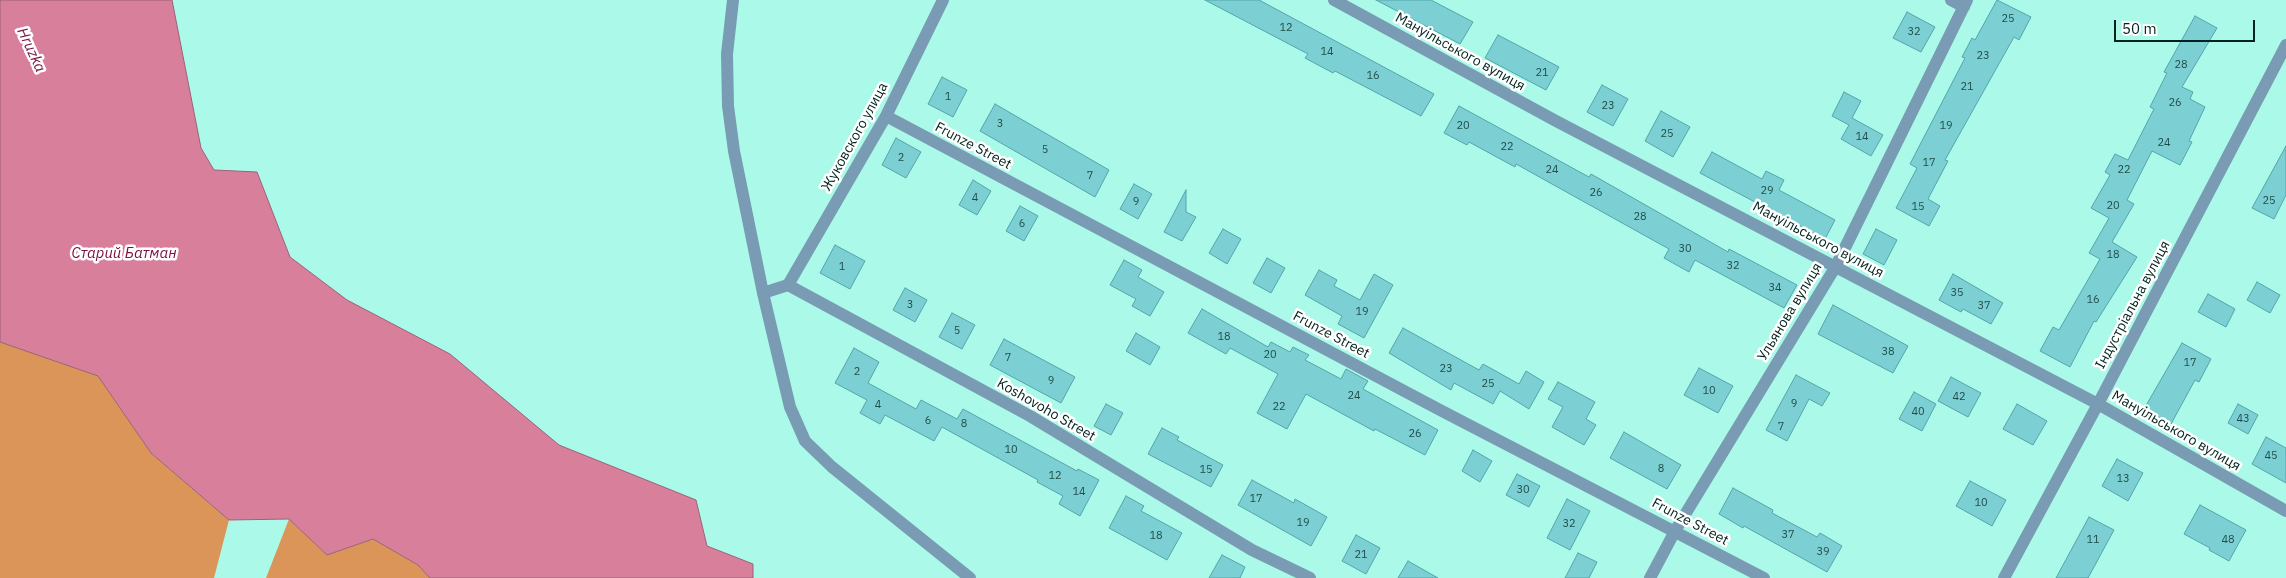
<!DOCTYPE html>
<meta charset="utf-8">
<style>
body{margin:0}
#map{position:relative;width:2286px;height:578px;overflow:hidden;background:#abfae9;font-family:"IBM Plex Sans",sans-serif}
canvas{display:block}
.scale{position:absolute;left:2114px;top:20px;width:141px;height:22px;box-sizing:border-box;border:2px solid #02231e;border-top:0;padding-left:6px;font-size:15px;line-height:18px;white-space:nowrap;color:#02231e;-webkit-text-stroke:4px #fff;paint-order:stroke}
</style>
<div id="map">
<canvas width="2286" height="578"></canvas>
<div class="scale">50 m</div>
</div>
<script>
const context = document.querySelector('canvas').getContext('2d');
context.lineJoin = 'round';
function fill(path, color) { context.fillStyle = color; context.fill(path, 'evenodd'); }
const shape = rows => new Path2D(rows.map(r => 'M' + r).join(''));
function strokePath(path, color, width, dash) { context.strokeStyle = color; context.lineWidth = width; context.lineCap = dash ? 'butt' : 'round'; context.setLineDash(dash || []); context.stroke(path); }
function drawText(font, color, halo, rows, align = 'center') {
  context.font = font + ' "IBM Plex Sans",sans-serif'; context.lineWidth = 5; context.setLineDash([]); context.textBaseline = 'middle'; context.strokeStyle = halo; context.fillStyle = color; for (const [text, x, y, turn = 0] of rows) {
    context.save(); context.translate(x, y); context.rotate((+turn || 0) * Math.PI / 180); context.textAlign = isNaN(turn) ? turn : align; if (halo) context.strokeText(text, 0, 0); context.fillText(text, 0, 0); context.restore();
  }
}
fill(shape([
 [0,342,98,376,151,453,229,520,214,578,0,578],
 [289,519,327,555,373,539,418,565,430,578,266,578]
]), '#dc9559');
const water = shape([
 [0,0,172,0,201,148,214,170,257,172,290,257,347,300,450,354,559,445,696,500,707,546,753,564,753,578,430,578,418,565,373,539,327,555,289,519,229,520,151,453,98,376,0,342,0,0]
]);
fill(water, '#d87f9c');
strokePath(water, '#986376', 1);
const building = shape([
 [1205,0,1259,0,1434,94,1421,116,1335,71,1333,73,1305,58,1308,54,1205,0],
 [1376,0,1431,0,1473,22,1460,44,1376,0],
 [1997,0,2031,17,2019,40,2014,37,1945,160,1948,161,1928,199,1940,206,1929,226,1896,208,1917,168,1910,164,1965,58,1962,57,1972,38,1975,40,1997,0],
 [1907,12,1935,27,1921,52,1893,38,1907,12],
 [2195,16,2217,28,2182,87,2193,92,2190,99,2205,107,2189,141,2192,142,2180,165,2152,151,2127,200,2134,204,2112,242,2137,257,2096,322,2094,321,2070,367,2040,351,2053,327,2059,330,2100,259,2089,253,2109,218,2091,208,2110,175,2105,172,2115,154,2128,160,2154,109,2150,107,2167,73,2164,72,2195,16],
 [1498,35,1559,67,1546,90,1485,58,1498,35],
 [942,77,967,90,953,117,928,104,942,77],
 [1602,85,1628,99,1613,126,1587,112,1602,85],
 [1844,92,1861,101,1852,118,1883,135,1871,156,1841,139,1849,125,1832,116,1844,92],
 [995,104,1109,170,1095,197,980,131,995,104],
 [1459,106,1589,177,1591,174,1728,252,1729,249,1797,285,1784,308,1695,260,1689,272,1664,258,1669,249,1516,164,1515,167,1469,142,1467,145,1444,133,1459,106],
 [1661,111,1690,127,1673,157,1645,141,1661,111],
 [896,138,921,152,906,178,882,165,896,138],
 [2286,146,2286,195,2274,219,2252,208,2286,146],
 [1712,152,1762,179,1766,171,1784,180,1779,190,1835,220,1825,239,1700,173,1712,152],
 [973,180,991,191,977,215,959,205,973,180],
 [1134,184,1152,194,1138,219,1120,209,1134,184],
 [1186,190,1186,212,1196,217,1182,241,1164,232,1186,190],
 [1020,206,1038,216,1024,241,1006,231,1020,206],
 [1223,229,1241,239,1227,264,1209,253,1223,229],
 [1876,229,1897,240,1884,265,1863,254,1876,229],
 [835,245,865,261,850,289,820,273,835,245],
 [1267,258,1285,268,1271,293,1253,283,1267,258],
 [1124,260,1142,270,1138,277,1164,292,1150,316,1132,306,1136,299,1110,285,1124,260],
 [1319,270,1337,280,1334,286,1360,300,1374,274,1393,285,1364,338,1338,324,1342,316,1305,295,1319,270],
 [1953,274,2003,303,1991,324,1963,309,1961,312,1939,300,1953,274],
 [2257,282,2280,295,2270,313,2247,300,2257,282],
 [905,288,927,300,915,322,893,310,905,288],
 [2208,294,2235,309,2226,327,2198,312,2208,294],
 [1833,305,1908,346,1893,373,1818,334,1833,305],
 [1202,309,1268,347,1271,342,1290,352,1293,347,1309,355,1305,360,1341,379,1346,369,1368,381,1363,389,1438,430,1425,455,1375,429,1374,431,1306,394,1287,429,1257,413,1278,374,1230,348,1226,354,1188,333,1202,309],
 [952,313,975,325,962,349,939,337,952,313],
 [1403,328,1479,370,1483,364,1519,384,1526,371,1544,382,1529,409,1500,391,1493,404,1454,383,1451,390,1389,353,1403,328],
 [1136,333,1160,347,1150,365,1126,351,1136,333],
 [1004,339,1075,377,1061,403,990,365,1004,339],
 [2182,343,2211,359,2199,382,2195,380,2171,424,2144,409,2182,343],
 [854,348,879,362,868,383,916,409,921,400,957,419,963,409,1077,471,1078,469,1099,480,1080,516,1059,504,1063,496,1037,482,1038,480,942,427,934,441,885,415,880,424,860,413,867,400,835,383,854,348],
 [1699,368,1733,386,1718,413,1684,395,1699,368],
 [1796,375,1830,393,1822,406,1809,399,1787,441,1766,430,1796,375],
 [1951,377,1981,393,1968,417,1938,401,1951,377],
 [1558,382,1595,402,1586,419,1596,425,1584,445,1552,427,1563,407,1548,399,1558,382],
 [1914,392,1936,404,1922,431,1899,419,1914,392],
 [1106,404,1123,413,1111,435,1094,426,1106,404],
 [2017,404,2047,421,2033,445,2003,429,2017,404],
 [2238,404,2258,415,2248,434,2228,423,2238,404],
 [1162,428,1179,437,1177,440,1223,465,1211,487,1148,454,1162,428],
 [1624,432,1681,465,1667,489,1610,458,1624,432],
 [2266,437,2286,448,2286,483,2252,464,2266,437],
 [1473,450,1492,461,1480,482,1462,471,1473,450],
 [2117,459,2143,473,2128,501,2102,486,2117,459],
 [1517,474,1540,486,1529,507,1506,495,1517,474],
 [1252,480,1294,503,1295,499,1327,517,1311,546,1238,505,1252,480],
 [1970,481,2006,500,1992,526,1956,506,1970,481],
 [1733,488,1773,510,1772,513,1817,537,1820,533,1842,546,1827,572,1744,526,1743,528,1719,514,1733,488],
 [1126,496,1144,506,1141,511,1182,533,1167,560,1109,528,1126,496],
 [1567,499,1590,511,1570,550,1547,538,1567,499],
 [2200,505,2246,530,2229,561,2209,550,2210,548,2184,534,2200,505],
 [2089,517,2114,530,2088,578,2056,578,2089,517],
 [1356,535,1380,548,1366,574,1342,561,1356,535],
 [1578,553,1597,562,1589,578,1565,578,1578,553],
 [1222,555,1245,567,1240,578,1209,578,1222,555],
 [1408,561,1438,578,1398,578,1408,561]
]);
fill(building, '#7ccfd2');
strokePath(building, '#52a5a9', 1);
strokePath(shape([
 [733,0,727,54,728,106,734,151,763,293,790,407,805,441,832,467,970,578],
 [1334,0,1556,121,2098,404,2286,511],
 [1951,0,1964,7],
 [886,116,1440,410,1764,578],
 [788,285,886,116,943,0],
 [763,293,788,285,1030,416,1252,550,1310,578],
 [1650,578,1675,531,1836,266,1967,0],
 [2004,578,2098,404,2286,45]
]), '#799bb3', 12);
drawText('11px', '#204e4b', null, [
 ["25",2008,19],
 ["12",1286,28],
 ["32",1914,32],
 ["14",1327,52],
 ["23",1983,56],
 ["28",2181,65],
 ["21",1542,73],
 ["16",1373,76],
 ["21",1967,87],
 ["1",948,97],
 ["26",2175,103],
 ["23",1608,106],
 ["3",1000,124],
 ["20",1463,126],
 ["19",1946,126],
 ["25",1667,134],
 ["14",1862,137],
 ["24",2164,143],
 ["22",1507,147],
 ["5",1045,150],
 ["2",901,158],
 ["17",1929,163],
 ["24",1552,170],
 ["22",2124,170],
 ["7",1090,176],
 ["29",1767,191],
 ["26",1596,193],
 ["4",975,198],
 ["25",2269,201],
 ["9",1136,202],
 ["20",2113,206],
 ["15",1918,207],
 ["28",1640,217],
 ["6",1022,224],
 ["30",1685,249],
 ["18",2113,255],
 ["32",1733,266],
 ["1",842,267],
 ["34",1775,288],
 ["35",1957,293],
 ["16",2093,300],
 ["3",910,305],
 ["37",1984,306],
 ["19",1362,312],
 ["5",957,331],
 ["18",1224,337],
 ["38",1888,352],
 ["20",1270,355],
 ["7",1008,358],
 ["17",2190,363],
 ["23",1446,369],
 ["2",857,372],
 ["9",1051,381],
 ["25",1488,384],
 ["10",1709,391],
 ["24",1354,396],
 ["42",1959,397],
 ["9",1794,404],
 ["4",878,405],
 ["22",1279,407],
 ["40",1918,412],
 ["43",2243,419],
 ["6",928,421],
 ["8",964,424],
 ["7",1781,427],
 ["26",1415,434],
 ["10",1011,450],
 ["45",2271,456],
 ["8",1661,469],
 ["15",1206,470],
 ["12",1055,476],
 ["13",2123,479],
 ["30",1523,490],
 ["14",1079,492],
 ["17",1256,499],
 ["10",1981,503],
 ["19",1303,523],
 ["32",1569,524],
 ["37",1788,535],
 ["18",1156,536],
 ["11",2093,540],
 ["48",2228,540],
 ["39",1823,552],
 ["21",1361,555]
]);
drawText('14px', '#02231e', '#fff', [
 ["Мануільського вулиця",1460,52,29],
 ["Жуковского улица",855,137,-61],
 ["Frunze Street",973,146,28],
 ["Мануільського вулиця",1818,240,28],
 ["Індустріальна вулиця",2133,305,-62],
 ["Ульянова вулиця",1790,312,-59],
 ["Frunze Street",1331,335,28],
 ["Koshovoho Street",1046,410,30],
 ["Мануільського вулиця",2176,431,30],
 ["Frunze Street",1690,522,28]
]);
drawText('italic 15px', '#7a0e41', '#fff', [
 ["Hruzka",31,50,65],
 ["Старий Батман",124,254]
]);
</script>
